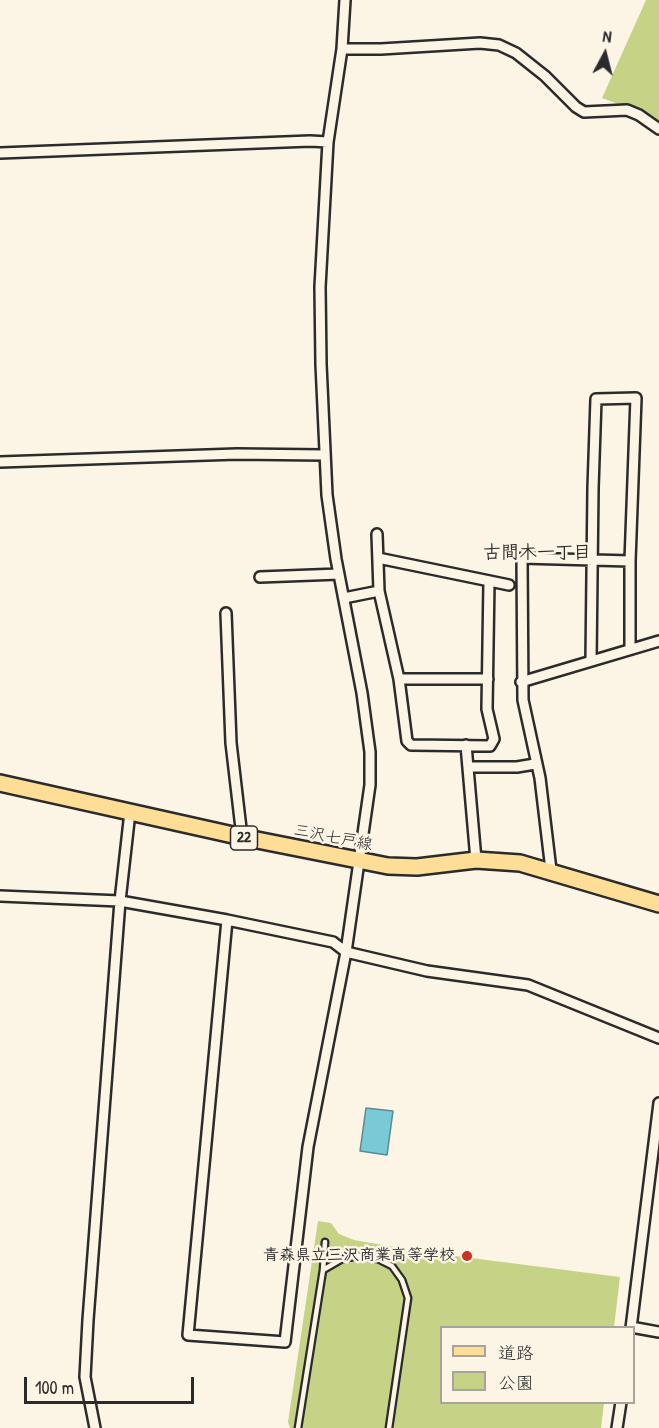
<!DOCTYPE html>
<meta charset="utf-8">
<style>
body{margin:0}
#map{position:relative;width:659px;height:1428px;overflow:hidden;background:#fcf5e5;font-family:"Patrick Hand","Klee One",sans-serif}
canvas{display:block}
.legend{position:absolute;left:440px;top:1326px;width:195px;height:78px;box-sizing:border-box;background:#fcf5e5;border:2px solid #a8a49b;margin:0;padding:8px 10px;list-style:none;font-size:18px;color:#2b2b2b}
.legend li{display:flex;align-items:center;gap:12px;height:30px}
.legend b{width:30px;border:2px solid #a8a49b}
.north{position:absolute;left:575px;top:24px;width:60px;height:60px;-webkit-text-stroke:4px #fcf5e5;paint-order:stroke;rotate:7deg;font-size:16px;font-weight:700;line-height:24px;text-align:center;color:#2b2b2b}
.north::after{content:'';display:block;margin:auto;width:21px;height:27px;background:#2b2b2b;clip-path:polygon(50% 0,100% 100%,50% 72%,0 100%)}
.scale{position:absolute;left:24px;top:1377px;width:170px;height:27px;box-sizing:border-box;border:3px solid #2b2b2b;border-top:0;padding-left:8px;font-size:18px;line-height:21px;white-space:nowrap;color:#2b2b2b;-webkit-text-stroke:4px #fcf5e5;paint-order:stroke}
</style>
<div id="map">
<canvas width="659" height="1428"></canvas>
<ul class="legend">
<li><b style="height:8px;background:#fedd96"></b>道路</li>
<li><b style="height:16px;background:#c6d386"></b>公園</li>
</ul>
<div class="north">N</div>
<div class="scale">100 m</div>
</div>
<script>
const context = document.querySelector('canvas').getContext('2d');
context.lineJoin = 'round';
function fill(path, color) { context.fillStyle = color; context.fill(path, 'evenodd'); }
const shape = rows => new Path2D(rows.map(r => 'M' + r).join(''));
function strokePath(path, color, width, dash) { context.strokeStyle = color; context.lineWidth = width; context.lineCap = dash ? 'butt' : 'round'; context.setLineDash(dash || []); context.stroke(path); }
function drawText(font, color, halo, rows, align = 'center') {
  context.font = font + ' "Patrick Hand","Klee One",sans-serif'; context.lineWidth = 5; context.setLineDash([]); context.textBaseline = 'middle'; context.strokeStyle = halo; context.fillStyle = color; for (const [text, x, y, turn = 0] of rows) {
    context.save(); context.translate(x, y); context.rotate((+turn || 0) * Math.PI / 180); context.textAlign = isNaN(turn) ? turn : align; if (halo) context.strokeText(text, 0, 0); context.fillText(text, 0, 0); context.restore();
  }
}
fill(shape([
 [646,0,659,0,659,124,637,111,602,98],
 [318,1221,331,1223,339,1234,354,1240,424,1252,620,1277,614,1327,442,1328,442,1402,604,1403,601,1428,290,1428,288,1422]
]), '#c6d386');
const water = shape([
 [366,1108,393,1111,387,1155,360,1151,366,1108]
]);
fill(water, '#7ac9d6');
strokePath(water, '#5a8a92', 1.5);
const service = shape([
 [323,1270,325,1242],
 [298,1428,323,1270,342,1259,358,1256,378,1259,392,1266,402,1280,408,1298,389,1428]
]);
const minor = shape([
 [342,49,381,49,480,43,499,45,516,53,545,76,576,107,584,112,627,110,639,115,659,129],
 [0,153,310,141,328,142],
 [0,462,237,454,324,455],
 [377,534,379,591,399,679,407,741,411,745,490,746,494,739,487,709,489,581],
 [378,558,509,585],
 [260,577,339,574],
 [344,598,379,591],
 [226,613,231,743,242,837],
 [591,661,593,488,596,399,636,398,630,561,630,649],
 [399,679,488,679],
 [521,682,659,641],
 [466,745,476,860],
 [468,767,517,767,535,764],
 [551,870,540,778,523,700,522,558,630,561],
 [0,896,120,901,227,920,333,942,346,952,427,971,528,985,659,1038],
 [227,920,188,1335,285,1342,308,1147,346,952,370,785,370,752,362,693,336,559,327,495,321,364,320,287,328,142,342,49,345,0],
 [631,1327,659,1332],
 [631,1328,659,1103],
 [95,1428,85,1377,88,1320,120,901,130,812],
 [617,1428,621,1402]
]);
const primary = shape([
 [0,783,242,837,388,866,417,867,476,860,520,863,659,904]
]);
strokePath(service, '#2b2b2b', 9);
strokePath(minor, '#2b2b2b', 14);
strokePath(primary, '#2b2b2b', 20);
strokePath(service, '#fcf5e5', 4.5);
strokePath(minor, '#fcf5e5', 9);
strokePath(primary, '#fedd96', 15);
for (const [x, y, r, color] of [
 [467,1256,6,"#c8321e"]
]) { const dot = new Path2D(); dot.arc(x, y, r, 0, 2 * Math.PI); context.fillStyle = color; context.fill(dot); strokePath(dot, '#fcf5e5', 2); }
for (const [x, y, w] of [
 [244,838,27]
]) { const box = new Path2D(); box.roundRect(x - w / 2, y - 12, w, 24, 4.5); context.fillStyle = '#fcf5e5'; context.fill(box); strokePath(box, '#2b2b2b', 1.5); }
drawText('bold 15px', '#2b2b2b', null, [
 ["22",244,838]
]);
drawText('16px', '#2b2b2b', '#fcf5e5', [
 ["三沢七戸線",333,838,11]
]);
drawText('bold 16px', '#2b2b2b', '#fcf5e5', [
 ["青森県立三沢商業高等学校",455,1256]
], 'right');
drawText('bold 18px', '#2b2b2b', '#fcf5e5', [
 ["古間木一丁目",537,553]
]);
</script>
